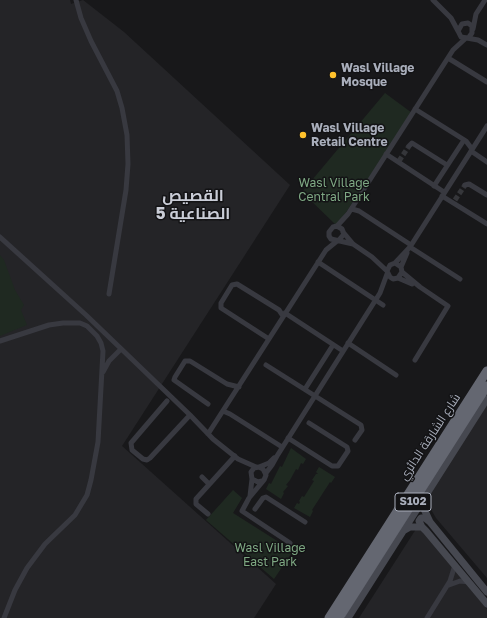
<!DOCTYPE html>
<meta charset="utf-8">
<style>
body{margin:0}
canvas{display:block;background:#18181a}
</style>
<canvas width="487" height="618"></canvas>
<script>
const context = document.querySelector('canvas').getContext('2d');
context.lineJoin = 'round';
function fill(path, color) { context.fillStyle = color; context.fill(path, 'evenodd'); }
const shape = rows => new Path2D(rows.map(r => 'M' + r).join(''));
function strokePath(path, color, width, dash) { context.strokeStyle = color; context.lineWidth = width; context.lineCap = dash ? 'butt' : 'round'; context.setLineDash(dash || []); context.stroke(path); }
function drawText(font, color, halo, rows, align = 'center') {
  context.font = font + ' "Golos Text",Cairo,sans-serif'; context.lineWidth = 3; context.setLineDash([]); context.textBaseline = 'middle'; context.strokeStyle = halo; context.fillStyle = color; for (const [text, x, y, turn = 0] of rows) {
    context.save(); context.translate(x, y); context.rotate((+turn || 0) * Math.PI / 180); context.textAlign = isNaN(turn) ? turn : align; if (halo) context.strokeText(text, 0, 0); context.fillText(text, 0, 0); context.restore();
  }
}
fill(shape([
 [0,0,70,0,71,4,83,0,124,32,290,185,122,446,276,584,254,618,0,618],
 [487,405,487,578,436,518,425,499],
 [418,526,487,609,487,618,359,618]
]), '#242427');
fill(shape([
 [385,93,412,113,337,226,302,192],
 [0,255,4,260,15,290,24,305,21,310,27,325,0,336],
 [291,448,306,459,303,464,301,463,298,470,296,469,290,480,286,485,288,486,283,492,284,493,281,499,266,489,269,483,271,484,280,466,282,467],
 [319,467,335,477,331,483,330,482,312,510,313,511,310,517,294,508,297,503,299,504,300,502,299,501,302,496,304,497,314,481,312,480,316,474,318,474,316,472],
 [233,490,242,498,233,513,293,551,274,579,206,520]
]), '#1f2921');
strokePath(shape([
 [399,161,409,146],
 [455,200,465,185]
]), '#35363a', 5, [5, 2.5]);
strokePath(shape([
 [76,0,81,18,91,41,117,91,122,108,127,135,128,164,126,190,109,294],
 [433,0,451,18,458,31],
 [473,29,476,14,485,0],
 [469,37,472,33,472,26,468,23,462,24,458,31,461,37,478,40,487,45],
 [448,58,487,82],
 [415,109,466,141,472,149],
 [409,146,412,143,447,165],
 [471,151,487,162],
 [386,154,444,192],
 [465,185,469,184,487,195],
 [434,186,464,140],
 [442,196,487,224],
 [352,209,359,211,411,245],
 [337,226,348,214,453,50,466,38],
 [343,232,353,244,372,257,387,271],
 [0,237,86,315,190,415,213,439,238,459,256,467],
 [339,240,344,234,342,229,337,226,333,227,329,232,329,236,331,239,353,244],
 [410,247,460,279],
 [318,262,383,305],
 [395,263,410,247,487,126],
 [401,267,407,253],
 [402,272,420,287,448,306,415,360],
 [398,278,402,272,401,267,395,263,390,265,387,271,390,277,393,279,398,278,412,284],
 [285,313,343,351],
 [269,339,221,308,221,303,232,285,237,284,279,310,283,316],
 [0,341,49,325,63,323,80,323,87,326,97,336,101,343,103,351,98,442,91,480,87,495,75,515,45,544,27,568,15,590,4,618],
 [348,343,396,375],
 [266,365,361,425,362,430,355,440],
 [103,372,109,361,121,349],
 [305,389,333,345],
 [167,401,131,443,132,450,143,459,147,460,150,458,190,415],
 [208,404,174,380,175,377,185,361,190,361,227,384,239,387],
 [223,411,230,414,282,447],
 [208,434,326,250,337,241],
 [288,438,332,466,338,466,348,451,347,447,309,423],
 [259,467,269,463,274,458],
 [266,473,272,465,277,456,380,293,387,274],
 [202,477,209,484],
 [262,481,258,482,252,479,251,472,254,468,259,467,263,469,266,475,264,480,249,498,242,511,290,543],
 [250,496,252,479],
 [255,509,263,498,266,497,305,522],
 [208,514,196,504,196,499,235,456],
 [449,585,460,581,469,582],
 [427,618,450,581,455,565]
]), '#383940', 5);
strokePath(shape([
 [423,500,424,509,430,522,487,592],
 [422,527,419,521,421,518,425,518,430,522],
 [403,531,410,527,422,527,426,531,487,604],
 [348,618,487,399]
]), '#464850', 7);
strokePath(shape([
 [329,618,487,371],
 [339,618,487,386]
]), '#646771', 9);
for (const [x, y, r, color] of [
 [333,75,4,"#ffc12b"],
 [303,135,4,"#ffc12b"]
]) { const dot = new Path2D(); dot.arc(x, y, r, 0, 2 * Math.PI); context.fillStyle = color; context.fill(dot); strokePath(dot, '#131315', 1.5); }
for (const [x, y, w] of [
 [413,502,36]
]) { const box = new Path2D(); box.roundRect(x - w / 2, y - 9, w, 18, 3); context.fillStyle = '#131315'; context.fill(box); strokePath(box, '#a9aebb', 1); }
drawText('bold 11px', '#a9aebb', null, [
 ["S102",413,502]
]);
drawText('bold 12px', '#a9aebb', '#131315', [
 ["Wasl Village",341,68],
 ["Mosque",341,82],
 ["Wasl Village",311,128],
 ["Retail Centre",311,142]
], 'left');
drawText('12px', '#7ea883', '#131315', [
 ["Wasl Village",334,183],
 ["Central Park",334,197],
 ["Wasl Village",270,548],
 ["East Park",270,562]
]);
drawText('12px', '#a9aebb', '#131315', [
 ["شارع الشارقة الدائري",430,437,-57]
]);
drawText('bold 16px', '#cacdd7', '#131315', [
 ["القصيص",193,196],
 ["الصناعية 5",193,214]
]);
</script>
